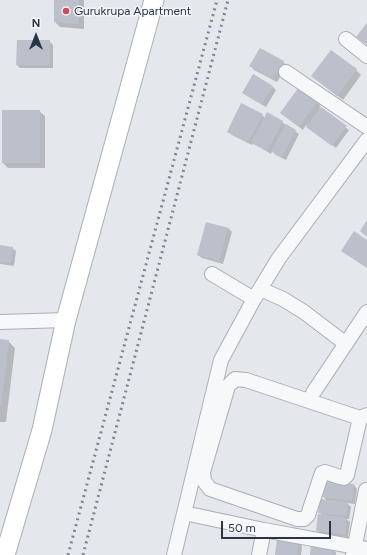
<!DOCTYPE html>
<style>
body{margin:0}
#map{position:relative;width:367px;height:555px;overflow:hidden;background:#e4e7ec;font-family:Figtree,sans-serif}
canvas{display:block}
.north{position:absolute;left:16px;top:16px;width:40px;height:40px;-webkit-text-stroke:3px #f4f6f9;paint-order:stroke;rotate:0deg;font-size:11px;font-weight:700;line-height:16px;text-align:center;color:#2b3445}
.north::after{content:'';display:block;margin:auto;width:14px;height:18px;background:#2b3445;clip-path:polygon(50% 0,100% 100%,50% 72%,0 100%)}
.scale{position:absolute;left:221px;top:521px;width:110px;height:18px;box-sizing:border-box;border:2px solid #2b3445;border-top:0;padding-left:5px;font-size:12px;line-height:14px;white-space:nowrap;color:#2b3445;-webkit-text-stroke:3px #f4f6f9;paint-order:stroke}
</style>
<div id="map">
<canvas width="367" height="555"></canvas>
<div class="north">N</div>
<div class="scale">50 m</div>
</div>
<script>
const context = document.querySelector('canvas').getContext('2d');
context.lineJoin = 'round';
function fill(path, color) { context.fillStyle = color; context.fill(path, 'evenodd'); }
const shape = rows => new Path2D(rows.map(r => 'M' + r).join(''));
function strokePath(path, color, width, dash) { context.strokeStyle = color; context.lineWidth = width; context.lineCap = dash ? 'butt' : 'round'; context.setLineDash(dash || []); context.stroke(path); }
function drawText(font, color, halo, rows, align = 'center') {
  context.font = font + ' Figtree,sans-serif'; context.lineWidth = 3; context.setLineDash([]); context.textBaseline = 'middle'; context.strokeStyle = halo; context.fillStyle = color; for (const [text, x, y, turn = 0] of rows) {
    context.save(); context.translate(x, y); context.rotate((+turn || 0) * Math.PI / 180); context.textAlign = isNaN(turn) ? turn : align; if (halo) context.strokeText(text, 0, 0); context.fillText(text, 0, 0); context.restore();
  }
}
fill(shape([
 [55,0,84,0,84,29,60,27,55,22],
 [49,41,53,45,53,68,20,68,17,65],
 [283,62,287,65,277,82,254,70,251,66],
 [356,70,361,75,343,100,312,76],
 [272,86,276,90,266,107,247,96,244,93],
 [300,89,317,102,321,106,319,107,349,130,336,148,306,125,303,130,285,116],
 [3,111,39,111,45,116,45,168,8,168,3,163],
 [262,115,265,118,282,122,299,134,286,160,276,155,272,151,271,154,253,143,252,145,232,135,228,132],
 [207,223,228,228,232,232,223,264,202,258,198,255],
 [0,246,12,248,16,251,14,266,0,264],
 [0,340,8,341,15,348,6,422,0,422],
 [354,485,357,489,355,504,347,503,351,507,349,519,346,519,350,522,348,537,321,534,317,530,323,516,319,512,327,501,324,497],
 [298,542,302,546,301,555,276,555],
 [333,549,336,553,336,555,311,555]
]), '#0003');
fill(shape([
 [54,0,79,0,79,24,54,22],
 [367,23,367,45,356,37],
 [17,40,50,40,50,65,16,65],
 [260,48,284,61,274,79,249,66],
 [331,50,357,69,337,96,311,76],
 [253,74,273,86,262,104,242,93],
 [299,87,318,101,299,127,280,113],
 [241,103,263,114,248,142,227,132],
 [321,107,347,126,332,146,306,127],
 [2,110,40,110,40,163,2,163],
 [267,112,283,121,267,151,251,143],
 [286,124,296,130,282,157,271,151],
 [367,220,367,237,360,231],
 [206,222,228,228,219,261,197,255],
 [354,231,367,240,367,268,341,251],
 [0,245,13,247,11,263,0,262],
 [0,339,9,340,1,406,0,406],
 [325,481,354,484,352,501,322,497],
 [320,499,348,502,346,516,318,513],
 [318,514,347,518,345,534,316,531],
 [277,538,299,541,297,555,275,555],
 [311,545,333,548,332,555,310,555]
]), '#bbc0ca');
const street = shape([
 [346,39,367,56],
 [286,72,367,127],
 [212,274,254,299],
 [260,289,283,299,304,312,346,344],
 [0,322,66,320],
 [313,393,367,312],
 [360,418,347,475,344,478,340,477,325,472,322,473,308,515,304,519,297,519,210,489,204,481,203,472,228,386,235,379,246,380,360,418,367,415],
 [184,513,264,530,367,549],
 [174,555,221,360,254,299,279,258,367,140],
 [259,555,264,530],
 [353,555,366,490]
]);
const secondary = shape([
 [5,555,42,430,66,320,154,0]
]);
strokePath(street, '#a9aeb7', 16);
strokePath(secondary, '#a9aeb7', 21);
strokePath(street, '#f7f8fa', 14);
strokePath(secondary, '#fff', 19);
strokePath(shape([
 [68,555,217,0],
 [83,555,228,0]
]), '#7d8696', 3, [2, 4]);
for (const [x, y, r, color] of [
 [66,11,4,"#d1495b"]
]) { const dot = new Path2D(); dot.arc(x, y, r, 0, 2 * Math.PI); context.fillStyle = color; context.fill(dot); strokePath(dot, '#f4f6f9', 1.5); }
drawText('12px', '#2b3445', '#f4f6f9', [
 ["Gurukrupa Apartment",74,11]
], 'left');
</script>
